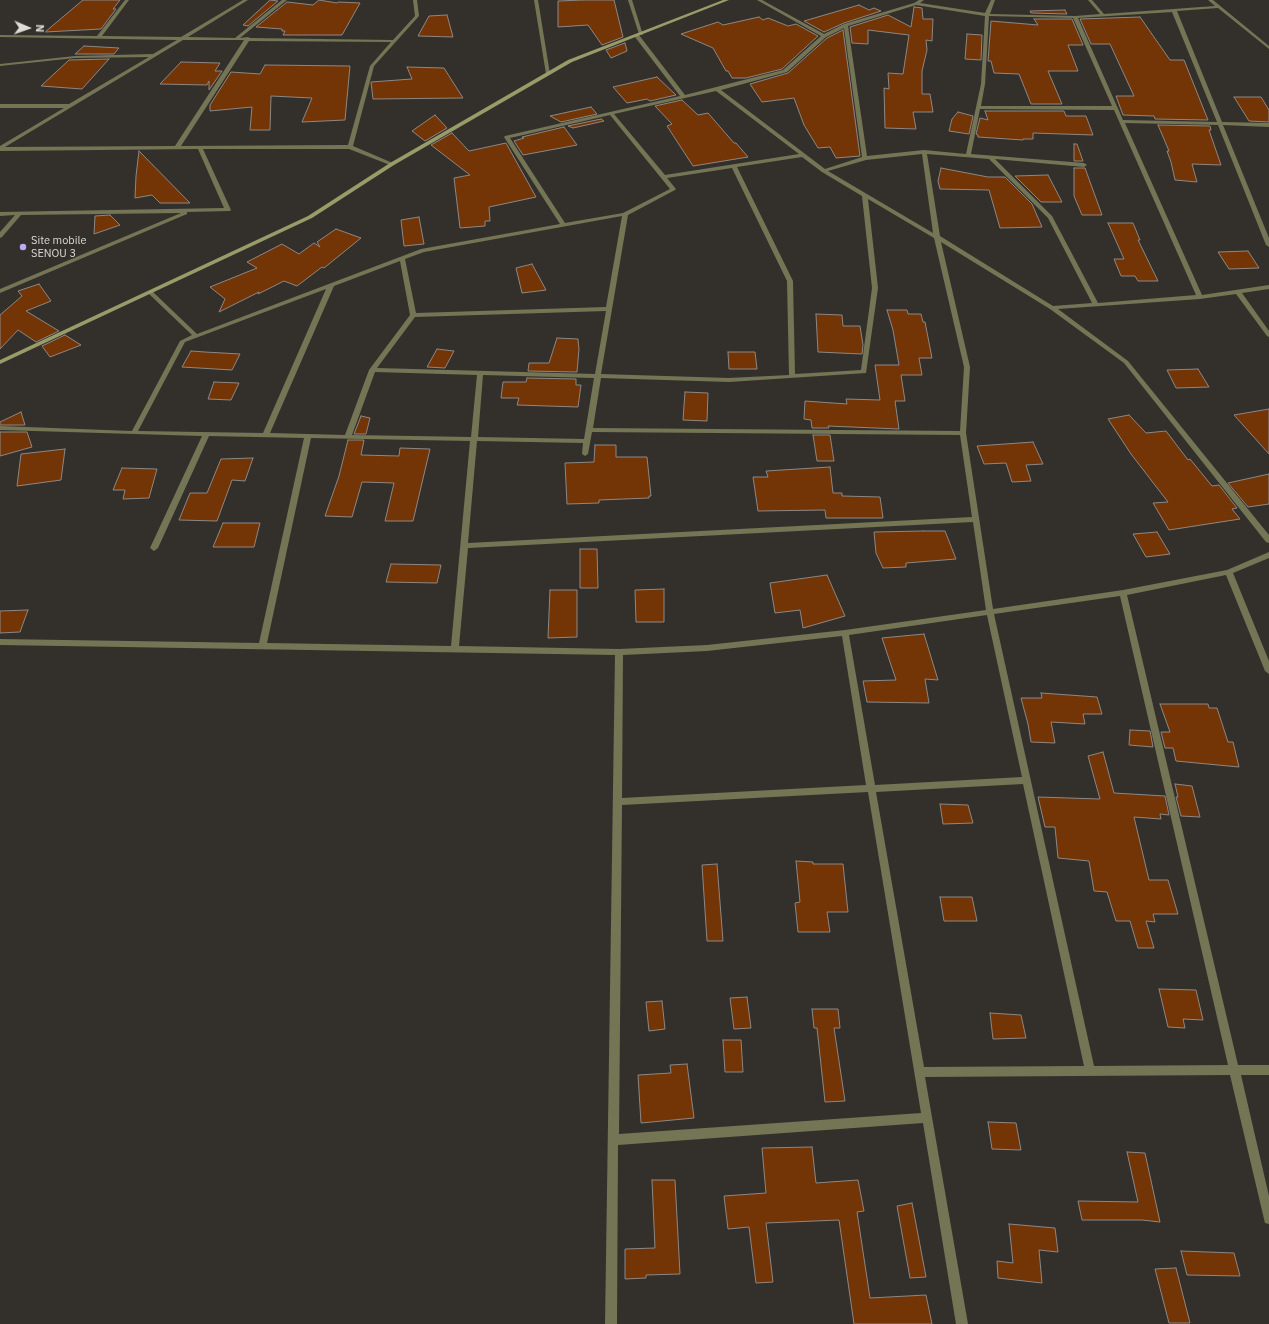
<!DOCTYPE html>
<style>
body{margin:0}
#map{position:relative;width:1269px;height:1324px;overflow:hidden;background:#33302c;font-family:"IBM Plex Sans",sans-serif}
canvas{display:block}
.north{position:absolute;left:8px;top:8px;width:40px;height:40px;-webkit-text-stroke:3px #33302c;paint-order:stroke;rotate:92deg;font-size:11px;font-weight:700;line-height:16px;text-align:center;color:#dddbd8}
.north::after{content:'';display:block;margin:auto;width:14px;height:18px;background:#dddbd8;clip-path:polygon(50% 0,100% 100%,50% 72%,0 100%)}
</style>
<div id="map">
<canvas width="1269" height="1324"></canvas>
<div class="north">N</div>
</div>
<script>
const context = document.querySelector('canvas').getContext('2d');
context.lineJoin = 'round';
function fill(path, color) { context.fillStyle = color; context.fill(path, 'evenodd'); }
const shape = rows => new Path2D(rows.map(r => 'M' + r).join(''));
function strokePath(path, color, width, dash) { context.strokeStyle = color; context.lineWidth = width; context.lineCap = dash ? 'butt' : 'round'; context.setLineDash(dash || []); context.stroke(path); }
function drawText(font, color, halo, rows, align = 'center') {
  context.font = font + ' "IBM Plex Sans",sans-serif'; context.lineWidth = 3; context.setLineDash([]); context.textBaseline = 'middle'; context.strokeStyle = halo; context.fillStyle = color; for (const [text, x, y, turn = 0] of rows) {
    context.save(); context.translate(x, y); context.rotate((+turn || 0) * Math.PI / 180); context.textAlign = isNaN(turn) ? turn : align; if (halo) context.strokeText(text, 0, 0); context.fillText(text, 0, 0); context.restore();
  }
}
const building = shape([
 [83,0,120,0,113,9,116,9,101,29,45,32,83,0],
 [270,0,278,1,248,26,243,25,270,0],
 [319,0,337,3,338,2,360,3,342,35,283,35,285,31,282,31,282,29,256,27,287,2,313,5,319,0],
 [583,0,614,0,623,37,602,45,588,25,558,27,558,1,583,0],
 [859,5,869,10,874,8,881,11,844,23,824,32,804,21,859,5],
 [914,7,922,8,923,19,933,19,932,41,926,40,927,50,922,71,922,94,930,94,933,112,913,112,916,129,885,128,884,88,889,89,888,73,903,74,909,35,868,30,868,44,852,43,850,27,888,15,911,27,914,7],
 [1065,10,1067,14,1031,13,1030,11,1065,10],
 [447,15,453,37,418,36,429,16,447,15],
 [759,17,763,20,768,18,788,26,796,24,818,36,782,69,746,78,732,78,728,71,726,71,713,48,681,34,718,22,723,25,759,17],
 [1140,17,1170,60,1184,60,1208,120,1155,119,1154,116,1123,115,1116,96,1134,96,1110,44,1091,44,1080,19,1140,17],
 [1034,19,1072,19,1083,45,1068,45,1078,71,1048,71,1062,104,1031,104,1019,74,994,73,991,61,988,61,991,21,1038,25,1034,19],
 [843,30,860,156,836,158,830,147,818,148,804,125,794,98,762,102,750,84,788,73,827,38,843,30],
 [967,34,982,35,981,60,965,59,967,34],
 [625,43,627,51,611,58,606,50,625,43],
 [84,46,119,48,114,54,75,54,84,46],
 [109,59,82,89,41,86,69,60,109,59],
 [181,62,220,63,215,71,222,71,209,90,209,81,207,85,160,84,181,62],
 [265,65,350,66,345,120,302,122,312,98,271,96,270,130,250,130,252,107,210,111,210,105,231,72,260,74,265,65],
 [407,67,444,68,463,98,373,99,371,82,412,79,407,67],
 [657,77,676,95,650,101,647,99,627,103,613,87,657,77],
 [1234,97,1261,97,1269,110,1269,122,1249,121,1234,97],
 [682,100,698,115,708,113,734,143,736,143,748,157,693,166,667,126,672,124,655,106,682,100],
 [591,107,597,114,561,122,550,116,591,107],
 [985,111,1064,111,1066,116,1086,116,1093,135,1033,133,1033,139,1023,139,1023,140,978,137,978,135,976,134,980,118,988,120,985,111],
 [958,112,973,116,969,134,949,131,952,119,958,112],
 [435,115,447,128,425,141,412,131,435,115],
 [601,119,604,121,573,128,568,126,601,119],
 [1158,125,1210,126,1211,130,1209,130,1221,165,1192,164,1197,182,1175,180,1171,162,1167,151,1169,151,1158,125],
 [564,127,577,145,523,155,514,141,524,138,522,137,564,127],
 [452,133,469,151,506,143,536,197,489,207,490,221,485,221,485,226,460,228,454,178,470,175,431,145,452,133],
 [1074,144,1077,144,1083,161,1074,161,1074,144],
 [139,151,190,203,160,203,152,195,135,198,136,176,139,151],
 [941,168,988,177,1005,177,1032,204,1042,227,1000,228,989,190,940,189,938,181,941,168],
 [1074,168,1085,168,1102,215,1082,215,1074,196,1074,168],
 [1048,175,1062,202,1041,202,1015,176,1048,175],
 [110,215,120,225,94,234,95,216,110,215],
 [419,217,424,244,404,246,401,220,419,217],
 [1108,223,1133,223,1140,240,1138,240,1158,281,1138,281,1135,276,1121,276,1114,259,1124,259,1108,223],
 [336,229,361,238,324,268,322,267,297,286,284,281,258,294,259,292,219,312,225,299,210,287,257,268,247,262,282,244,299,254,314,243,320,247,317,242,336,229],
 [1248,251,1259,268,1229,269,1218,252,1248,251],
 [532,264,546,290,522,293,516,268,532,264],
 [39,284,51,301,26,311,59,331,36,342,18,330,0,349,0,315,22,296,18,291,39,284],
 [887,310,907,310,908,314,921,314,923,322,925,322,932,358,919,358,922,375,901,375,905,401,895,401,899,429,828,426,829,428,812,428,811,420,804,419,805,401,847,404,846,399,880,400,875,365,899,365,893,330,887,310],
 [816,314,842,315,843,326,860,326,863,345,862,354,818,352,816,314],
 [65,335,81,345,50,357,42,346,65,335],
 [557,338,578,339,579,349,577,372,528,371,529,363,549,363,557,338],
 [437,349,454,351,445,368,427,367,437,349],
 [191,351,205,352,240,354,232,370,182,367,191,351],
 [728,352,755,352,757,369,729,369,728,352],
 [1198,369,1209,387,1176,388,1167,370,1198,369],
 [527,378,576,379,576,385,581,385,578,407,517,405,519,398,501,398,503,382,526,382,527,378],
 [214,382,239,383,231,400,208,399,214,382],
 [685,392,708,393,707,421,683,420,685,392],
 [1269,409,1269,454,1234,415,1269,409],
 [21,412,25,425,0,425,0,422,21,412],
 [1129,415,1146,433,1166,431,1188,460,1190,459,1212,486,1219,485,1237,508,1232,509,1240,519,1169,530,1153,503,1168,502,1131,454,1108,419,1129,415],
 [361,416,370,418,366,434,354,434,361,416],
 [0,432,27,432,32,447,0,456,0,432],
 [813,435,830,435,834,461,817,461,813,435],
 [348,440,364,440,361,455,399,456,400,448,430,449,413,521,385,521,394,483,362,482,352,517,325,516,339,476,348,440],
 [1033,442,1043,464,1026,465,1031,481,1012,482,1006,463,984,464,977,446,1033,442],
 [595,445,616,445,616,457,647,457,651,496,649,496,649,498,599,500,599,503,567,504,565,463,594,462,595,445],
 [65,449,61,480,17,486,21,454,65,449],
 [253,458,245,481,232,480,217,521,179,520,190,493,207,493,221,459,253,458],
 [830,467,833,493,842,493,842,496,880,497,883,518,826,518,825,510,758,511,753,477,768,477,766,471,830,467],
 [122,468,157,469,149,498,123,499,125,490,113,490,122,468],
 [1269,474,1269,504,1248,507,1228,483,1269,474],
 [223,523,260,523,254,547,213,547,223,523],
 [923,531,945,531,956,559,906,563,906,567,883,568,876,553,874,532,923,531],
 [1157,532,1170,554,1146,557,1133,534,1157,532],
 [580,549,597,549,598,588,580,588,580,549],
 [391,564,441,565,437,583,386,582,391,564],
 [827,575,845,616,803,628,800,610,775,613,770,583,827,575],
 [664,589,664,622,636,622,635,590,664,589],
 [550,590,577,590,577,637,548,638,550,590],
 [28,610,20,632,0,633,0,611,28,610],
 [924,634,938,680,925,679,929,703,867,702,863,681,896,680,882,638,924,634],
 [1041,693,1097,697,1102,714,1083,714,1085,724,1051,722,1055,743,1031,742,1028,724,1021,698,1042,698,1041,693],
 [1160,704,1208,704,1209,708,1217,708,1228,742,1233,742,1239,767,1176,761,1173,748,1165,748,1161,732,1170,732,1160,704],
 [1130,730,1150,731,1153,747,1129,745,1130,730],
 [1103,752,1114,793,1165,796,1169,815,1160,814,1161,819,1134,817,1149,880,1168,880,1178,914,1153,914,1155,922,1146,921,1154,948,1138,948,1130,921,1116,921,1107,892,1094,891,1089,861,1058,858,1055,827,1045,827,1038,797,1100,799,1088,756,1103,752],
 [1175,784,1192,786,1200,817,1181,816,1176,797,1178,797,1175,784],
 [940,804,968,805,973,823,943,824,940,804],
 [796,861,813,862,813,864,843,864,848,912,827,912,830,932,798,932,795,903,800,902,796,861],
 [717,864,723,941,707,941,702,865,717,864],
 [940,897,972,897,977,921,944,921,940,897],
 [1159,989,1196,990,1203,1020,1183,1019,1185,1028,1168,1027,1159,989],
 [747,997,751,1028,734,1029,730,998,747,997],
 [662,1001,665,1029,649,1031,646,1002,662,1001],
 [812,1009,838,1009,840,1028,834,1028,845,1101,825,1102,817,1028,814,1028,812,1009],
 [990,1013,1021,1015,1026,1038,993,1039,990,1013],
 [723,1040,741,1040,743,1072,725,1072,723,1040],
 [687,1064,694,1118,641,1123,638,1075,671,1073,670,1065,687,1064],
 [988,1122,1016,1123,1021,1150,992,1149,988,1122],
 [812,1147,816,1183,858,1180,864,1211,857,1212,870,1298,926,1295,932,1324,854,1324,839,1220,766,1223,773,1282,756,1283,749,1227,728,1229,724,1196,766,1193,762,1148,812,1147],
 [1127,1152,1145,1153,1160,1222,1142,1220,1082,1220,1078,1201,1138,1202,1127,1152],
 [652,1180,675,1180,680,1274,646,1275,646,1278,625,1279,625,1249,655,1248,652,1180],
 [912,1203,926,1277,910,1278,897,1206,912,1203],
 [1009,1224,1055,1228,1058,1252,1039,1250,1042,1283,998,1278,997,1261,1013,1263,1009,1224],
 [1181,1251,1234,1253,1240,1276,1187,1275,1181,1251],
 [1176,1268,1190,1323,1169,1323,1155,1269,1176,1268]
]);
fill(building, '#743506');
strokePath(building, '#8d8783', 1);
fill(shape([
 [125,0,129,0,102,36,181,37,243,0,248,0,188,37,235,38,282,0,287,0,240,38,248,37,250,38,393,40,415,16,413,0,417,0,419,16,374,66,353,146,395,164,390,165,349,149,203,149,231,210,230,211,187,212,187,214,0,293,0,289,181,213,21,215,2,237,0,238,0,232,15,215,0,216,0,212,224,208,198,149,0,151,0,146,64,108,0,108,0,104,69,104,149,57,75,58,0,66,0,64,75,56,153,54,177,40,0,37,0,35,97,36,125,0],
 [183,40,244,40,175,146,5,147,183,40],
 [249,41,391,42,370,66,348,145,181,146,249,41],
 [534,0,538,0,550,74,548,75,546,74,534,0],
 [628,0,632,0,643,35,639,34,628,0],
 [757,0,762,0,824,34,844,24,914,3,919,0,924,0,920,3,985,13,991,0,995,0,990,14,1075,16,1100,14,1088,0,1092,0,1104,14,1215,6,1208,0,1213,0,1269,46,1269,49,1218,8,1177,11,1222,122,1269,123,1269,127,1223,125,1269,238,1269,247,1266,245,1218,125,1125,123,1202,295,1269,285,1269,289,1242,293,1269,331,1269,337,1267,336,1236,294,1200,299,1058,309,1128,361,1269,535,1269,543,1266,542,1124,363,1050,309,941,242,970,367,966,433,993,609,1123,590,1227,570,1269,552,1269,558,1233,573,1269,661,1269,674,1265,671,1226,575,1127,595,1238,1065,1269,1065,1269,1075,1241,1075,1269,1196,1269,1224,1265,1223,1264,1219,1230,1075,925,1077,968,1324,956,1324,923,1123,618,1145,617,1324,605,1324,615,655,0,645,0,639,259,643,304,438,209,436,158,548,154,551,150,548,202,436,0,430,0,426,132,431,180,341,192,335,148,293,148,291,152,291,197,334,421,249,560,224,504,137,505,136,680,96,635,37,635,36,637,35,639,35,685,95,783,70,821,36,757,0],
 [916,5,985,16,981,84,966,154,924,150,867,156,848,26,916,5],
 [1172,12,1217,122,1123,120,1078,18,1172,12],
 [989,16,1073,18,1112,106,981,106,985,84,989,16],
 [844,28,862,157,825,169,721,90,787,72,826,37,844,28],
 [716,91,799,154,665,175,614,114,716,91],
 [980,109,1114,110,1196,295,1098,303,1052,216,995,159,1084,167,1087,165,1084,163,971,154,980,109],
 [610,115,670,189,623,213,565,223,510,138,610,115],
 [922,154,933,233,828,171,866,160,922,154],
 [927,154,989,159,1048,218,1092,303,1053,306,940,236,927,154],
 [802,157,822,172,862,196,872,288,861,370,795,374,793,281,737,167,802,157],
 [732,168,787,281,789,375,729,378,601,374,628,215,675,190,676,189,667,178,732,168],
 [868,199,934,238,964,367,960,431,593,428,601,378,729,382,866,373,878,288,868,199],
 [622,216,606,307,416,313,405,259,424,252,622,216],
 [400,261,410,315,369,370,345,435,270,433,334,286,400,261],
 [326,289,263,433,138,431,185,342,326,289],
 [606,311,595,374,377,368,415,317,606,311],
 [375,372,477,375,471,437,352,435,375,372],
 [483,375,594,378,584,439,478,437,483,375],
 [592,432,960,435,972,517,468,543,477,441,583,443,582,454,585,456,588,454,592,432],
 [311,438,470,441,451,646,267,643,311,438],
 [973,522,986,610,845,630,707,645,619,649,459,646,468,548,973,522],
 [1120,596,1228,1065,1094,1066,994,614,1120,596],
 [987,615,1022,777,875,785,849,635,987,615],
 [842,636,866,785,622,798,623,655,707,651,842,636],
 [1023,784,1084,1066,924,1067,876,792,1023,784],
 [868,792,921,1113,619,1134,622,805,868,792]
]), '#747555');
fill(shape([
 [723,0,729,0,572,62,394,165,312,218,0,364,0,360,308,216,390,163,568,60,723,0]
]), '#999b68');
for (const [x, y, r, color] of [
 [23,247,4,"#b8abf7"]
]) { const dot = new Path2D(); dot.arc(x, y, r, 0, 2 * Math.PI); context.fillStyle = color; context.fill(dot); strokePath(dot, '#33302c', 1.5); }
drawText('11px', '#dddbd8', '#33302c', [
 ["Site mobile",31,241],
 ["SENOU 3",31,254]
], 'left');
</script>
